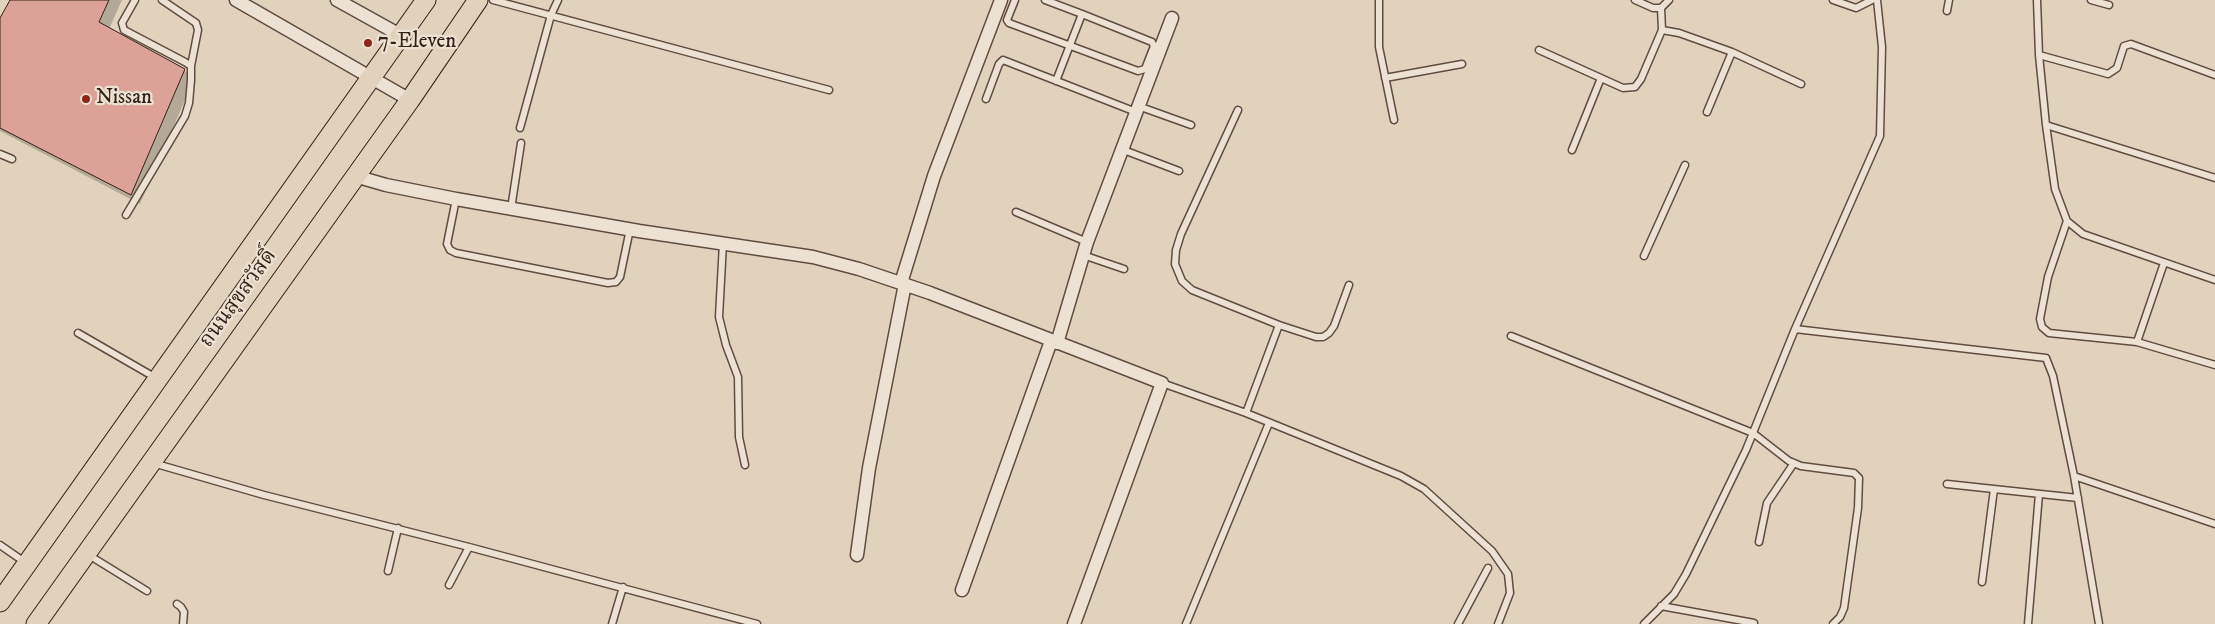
<!DOCTYPE html>
<meta charset="utf-8">
<style>
body{margin:0}
canvas{display:block;background:#e1d3bb}
</style>
<canvas width="2215" height="624"></canvas>
<script>
const context = document.querySelector('canvas').getContext('2d');
context.lineJoin = 'round';
function fill(path, color) { context.fillStyle = color; context.fill(path, 'evenodd'); }
const shape = rows => new Path2D(rows.map(r => 'M' + r).join(''));
function strokePath(path, color, width, dash) { context.strokeStyle = color; context.lineWidth = width; context.lineCap = dash ? 'butt' : 'round'; context.setLineDash(dash || []); context.stroke(path); }
function drawText(font, color, halo, rows, align = 'center') {
  context.font = font + ' "IM FELL DW Pica","Noto Serif Thai",serif'; context.lineWidth = 4.5; context.setLineDash([]); context.textBaseline = 'middle'; context.strokeStyle = halo; context.fillStyle = color; for (const [text, x, y, turn = 0] of rows) {
    context.save(); context.translate(x, y); context.rotate((+turn || 0) * Math.PI / 180); context.textAlign = isNaN(turn) ? turn : align; if (halo) context.strokeText(text, 0, 0); context.fillText(text, 0, 0); context.restore();
  }
}
fill(shape([
 [11,0,122,0,109,29,184,70,194,79,140,204,0,131,0,21]
]), '#0003');
const building = shape([
 [10,0,109,0,99,22,185,69,131,195,0,128,0,18,10,0]
]);
fill(building, '#dca297');
strokePath(building, '#351f17', 1);
const lane = shape([
 [162,0,196,23,198,30,191,66],
 [493,0,829,90],
 [1015,0,1007,20,1009,23,1138,71,1145,69,1154,46,1152,42,1082,14],
 [1045,0,1082,14,1056,81],
 [1379,0,1379,47,1394,120],
 [1635,0,1653,8,1661,8,1669,0],
 [1833,0,1856,8,1872,0],
 [2037,0,2039,55,2046,125,2215,178],
 [2091,0,2109,5],
 [1947,11,1949,0],
 [1662,30,1679,33,1732,52,1801,84],
 [1539,50,1623,88,1635,87,1641,79,1662,30,1661,8],
 [2039,55,2108,74,2117,68,2124,46,2131,44,2215,75],
 [1385,78,1462,64],
 [986,99,999,64,1003,60,1136,112],
 [1138,106,1191,125],
 [1238,110,1181,234,1176,250,1175,264,1182,281,1192,290,1279,325,1246,413],
 [1707,112,1732,52],
 [2046,125,2055,189,2067,221,2083,234,2215,280],
 [520,128,551,15,558,0],
 [1121,149,1179,171],
 [1572,150,1601,78],
 [0,154,12,159],
 [456,199,447,244,450,250,456,253,608,283,616,282,620,277,630,229],
 [511,209,521,143],
 [1016,212,1087,242],
 [126,215,185,116,189,103,191,80,191,66,185,62,124,30,122,23,135,0],
 [2067,221,2048,277,2040,319,2042,327,2049,333,2137,342,2215,365],
 [723,243,719,317,726,345,738,377,739,437,745,465],
 [1083,255,1124,269],
 [1644,256,1685,165],
 [1279,325,1316,337,1323,337,1329,333,1334,326,1349,285],
 [1795,329,2046,358,2053,376,2074,476,2099,624],
 [78,333,156,378],
 [1511,336,1753,433,1789,461,1801,466,1854,473,1859,478,1858,508,1844,608,1840,617,1833,624],
 [2137,342,2164,263],
 [1162,383,1246,413,1401,476,1424,489,1492,551,1508,574,1510,593,1498,624],
 [153,463,264,495,469,547,757,624],
 [2074,476,2215,524],
 [1947,484,2078,498],
 [1759,542,1767,503,1794,463],
 [0,545,26,563],
 [87,554,147,591],
 [388,571,398,528],
 [1982,582,1994,489],
 [449,585,469,547],
 [177,604,181,607,184,612,183,624],
 [1661,606,1754,623],
 [612,624,623,587],
 [1186,624,1269,423],
 [1458,624,1488,568],
 [1644,624,1674,594,1686,574,1746,450,1795,329,1880,136,1882,47,1877,0],
 [2028,624,2039,494]
]);
const street = shape([
 [236,0,410,100],
 [337,0,400,35],
 [355,176,386,185,456,199,639,231,813,257,859,269,930,293,1162,383,1074,624],
 [901,283,934,176,1001,0],
 [1057,343,1087,242,1172,18],
 [857,555,869,468,905,284],
 [962,590,1051,341]
]);
const primary = shape([
 [0,602,426,0],
 [36,624,410,100,478,0]
]);
strokePath(lane, '#604c40', 9);
strokePath(street, '#604c40', 15);
strokePath(primary, '#351f17', 21);
strokePath(lane, '#ece2d3', 6);
strokePath(street, '#ece2d3', 12);
strokePath(primary, '#e1d3bb', 19);
for (const [x, y, r, color] of [
 [368,43,5,"#8f2418"],
 [86,99,5,"#8f2418"]
]) { const dot = new Path2D(); dot.arc(x, y, r, 0, 2 * Math.PI); context.fillStyle = color; context.fill(dot); strokePath(dot, '#ece2d3', 2); }
drawText('21px', '#351f17', '#ece2d3', [
 ["7-Eleven",378,43],
 ["Nissan",96,99]
], 'left');
drawText('21px', '#351f17', '#ece2d3', [
 ["ถนนสุขสวัสดิ์",239,299,-54]
]);
</script>
